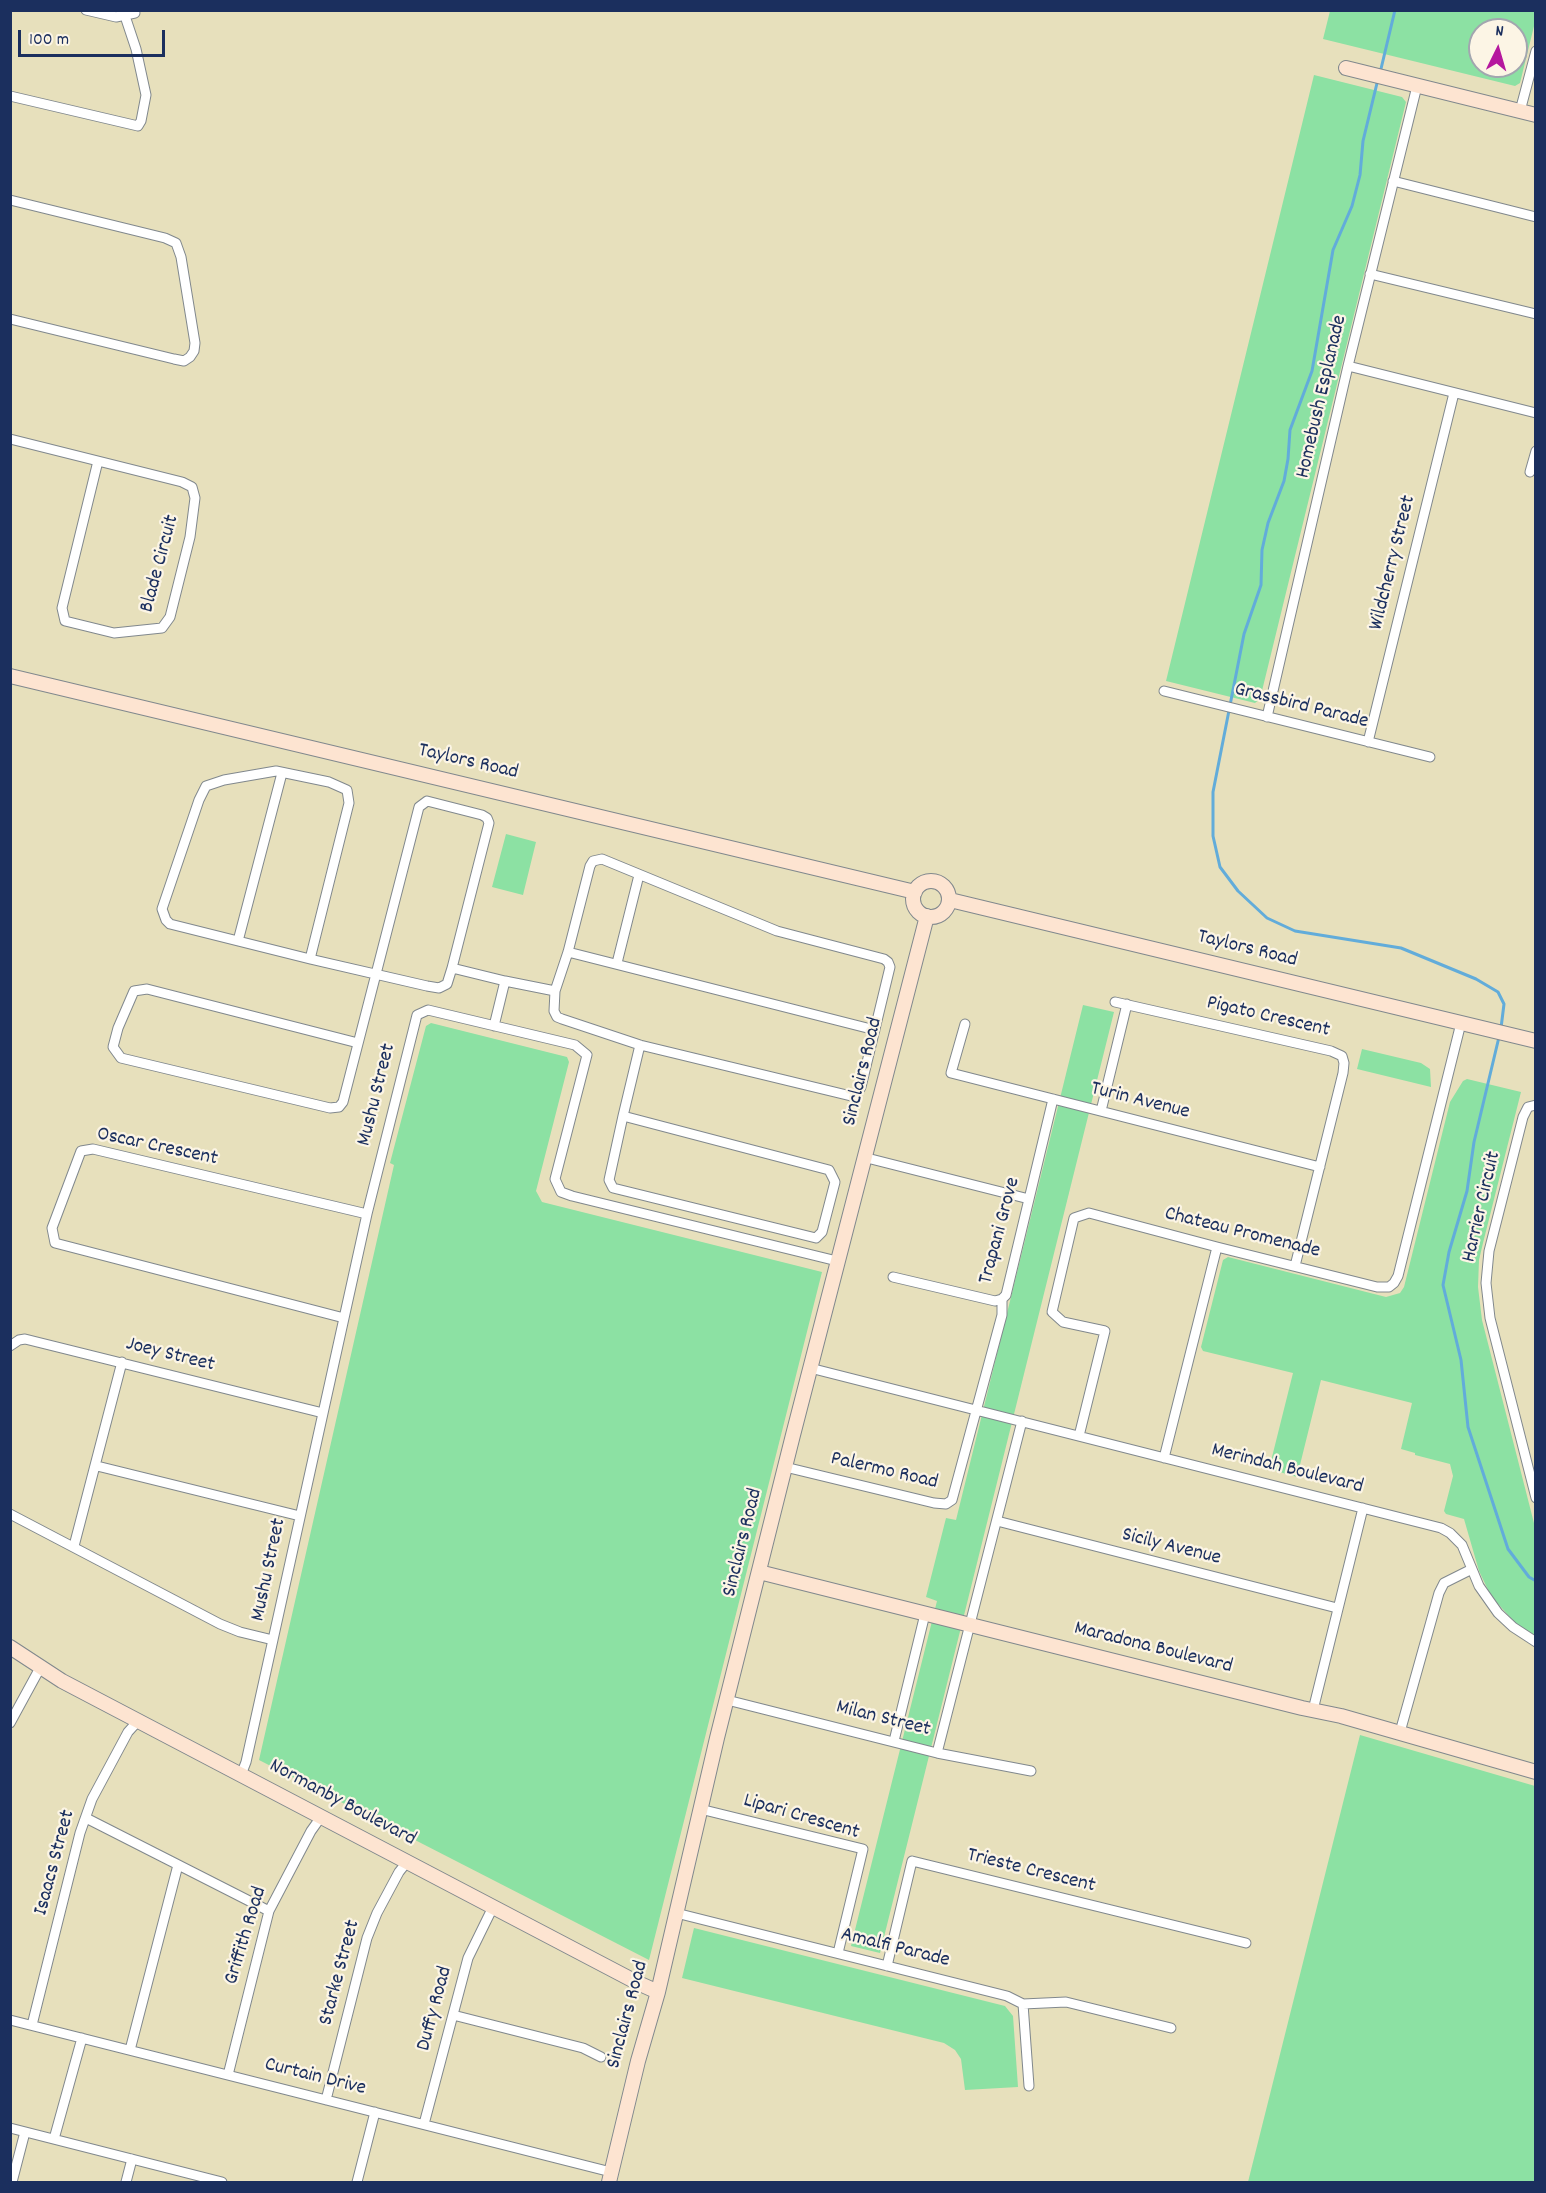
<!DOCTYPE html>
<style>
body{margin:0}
#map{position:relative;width:1546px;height:2193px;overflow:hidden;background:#e7e0bc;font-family:Dekko,sans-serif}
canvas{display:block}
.frame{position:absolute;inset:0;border:12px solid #1b2f5e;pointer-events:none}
.north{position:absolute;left:1468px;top:18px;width:60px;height:60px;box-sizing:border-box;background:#fcf5e5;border:2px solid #a2a6af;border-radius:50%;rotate:5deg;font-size:16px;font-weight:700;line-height:24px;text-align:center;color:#1b2f5e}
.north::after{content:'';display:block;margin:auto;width:21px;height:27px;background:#b5179e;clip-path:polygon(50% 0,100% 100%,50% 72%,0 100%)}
.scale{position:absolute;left:18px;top:30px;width:147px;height:27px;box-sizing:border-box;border:3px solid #1b2f5e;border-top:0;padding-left:8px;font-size:18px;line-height:21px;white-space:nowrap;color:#1b2f5e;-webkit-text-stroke:4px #fcf5e5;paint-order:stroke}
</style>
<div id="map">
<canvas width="1546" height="2193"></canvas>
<div class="frame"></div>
<div class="north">N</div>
<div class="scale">100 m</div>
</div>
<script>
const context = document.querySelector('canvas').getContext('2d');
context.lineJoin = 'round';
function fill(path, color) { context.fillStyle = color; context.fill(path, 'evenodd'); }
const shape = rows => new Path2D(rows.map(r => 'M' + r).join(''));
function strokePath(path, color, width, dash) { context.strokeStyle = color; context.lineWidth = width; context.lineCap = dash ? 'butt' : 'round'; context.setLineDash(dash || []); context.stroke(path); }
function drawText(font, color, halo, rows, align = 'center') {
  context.font = font + ' Dekko,sans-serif'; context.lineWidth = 4.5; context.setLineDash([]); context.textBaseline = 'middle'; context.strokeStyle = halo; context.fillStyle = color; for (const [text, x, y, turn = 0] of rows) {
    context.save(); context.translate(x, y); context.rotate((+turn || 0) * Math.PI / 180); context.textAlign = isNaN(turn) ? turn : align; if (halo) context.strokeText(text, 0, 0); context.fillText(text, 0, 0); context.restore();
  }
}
fill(shape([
 [1330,11,1535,10,1536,18,1520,83,1515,86,1323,39],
 [1480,30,1516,30,1516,66,1480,66],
 [1314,75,1402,97,1406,102,1260,699,1255,703,1166,681],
 [506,834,536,842,523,895,492,887],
 [1083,1005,1114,1012,880,1953,851,1946,937,1601,926,1597,946,1518,956,1520],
 [431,1023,567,1057,569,1062,536,1191,542,1202,822,1272,649,1960,259,1760,394,1165,390,1163,426,1026],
 [1362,1049,1421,1063,1430,1069,1431,1087,1357,1069],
 [1467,1079,1521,1092,1483,1243,1479,1260,1478,1287,1482,1320,1535,1527,1535,1638,1517,1625,1491,1596,1479,1571,1464,1519,1446,1514,1444,1511,1453,1476,1450,1464,1415,1455,1415,1453,1401,1449,1412,1403,1321,1380,1297,1477,1269,1469,1293,1373,1203,1351,1201,1347,1223,1260,1228,1257,1386,1297,1400,1293,1404,1287,1450,1102,1463,1081],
 [1360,1735,1535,1786,1535,2182,1248,2182],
 [694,1928,1005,2006,1013,2016,1018,2087,965,2090,961,2059,955,2050,944,2043,682,1978]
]), '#8ce1a3');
strokePath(shape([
 [1380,73,1395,10],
 [1378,79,1363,141,1360,175,1352,206,1333,250,1312,371,1290,430,1288,459,1284,481,1268,523,1262,550,1261,585,1244,634,1213,792,1213,836,1220,867,1238,891,1267,918,1295,931,1401,948,1476,979,1498,992,1504,1004,1501,1028],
 [1499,1037,1474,1142,1467,1191,1449,1252,1443,1285,1461,1360,1468,1427,1508,1549,1529,1577,1536,1581]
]), '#62acda', 3);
const street = shape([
 [86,10,116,17,135,13],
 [10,96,138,126,141,121,146,95,136,49,125,16],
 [1520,111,1536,51],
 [1393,181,1536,217],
 [10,200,165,238,176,243,181,257,195,343,194,351,190,357,184,361,174,359,10,319],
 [1370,274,1536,314],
 [1348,366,1536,413],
 [10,439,182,482,192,487,195,498,190,537,170,617,162,628,114,633,65,621,62,608,98,461],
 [1530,472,1536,451],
 [1164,691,1430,757],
 [1267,717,1348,366,1417,86],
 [1368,742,1454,393],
 [238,941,282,773],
 [568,952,875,1030],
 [310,959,349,803,347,790,329,782,276,771,224,780,206,786,199,800,162,909,166,920,170,924,310,959,427,986,439,988,447,984,452,968,505,981,494,1026],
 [617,963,639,875],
 [505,981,555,991,568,952,590,866,593,861,602,859,777,931,884,959,888,962,890,967,861,1087,856,1095,851,1096,640,1045,562,1019,557,1017,554,1011,555,991],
 [1115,1002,1331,1051,1342,1056,1344,1063,1343,1073,1295,1266],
 [965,1024,951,1073,1320,1167],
 [358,1043,147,989,134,991,118,1028,113,1047,121,1058,330,1108,339,1107,343,1102,419,807,427,801,482,815,487,818,489,823,452,968],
 [1536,1105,1528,1107,1523,1117,1489,1251,1486,1283,1490,1318,1536,1498],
 [1101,1111,1127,1004],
 [623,1116,829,1170,835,1182,822,1232,816,1238,613,1188,609,1180,623,1116,640,1045],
 [863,1157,1029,1199],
 [893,1277,995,1301,1002,1299,1006,1295,1053,1099],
 [344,1318,55,1243,52,1228,81,1151,93,1149,367,1214],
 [10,1346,19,1340,25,1339,323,1413],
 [810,1368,1441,1528,1450,1533,1462,1545,1479,1586,1498,1613,1513,1627,1536,1642],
 [1079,1436,1105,1331,1063,1322,1052,1312,1074,1218,1089,1213,1217,1247,1377,1287,1389,1287,1394,1283,1398,1276,1461,1023],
 [1164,1458,1217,1247],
 [97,1466,300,1516],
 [785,1467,934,1503,946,1504,952,1500,1002,1315,1002,1299],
 [10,1514,220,1624,240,1632,273,1640],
 [997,1521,1337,1608],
 [74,1546,122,1362],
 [727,1700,937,1753,1031,1771],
 [1313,1710,1363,1508],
 [10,1723,40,1668],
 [1400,1732,1439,1593,1444,1583,1472,1569],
 [894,1741,925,1614],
 [937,1753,1022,1421],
 [241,1775,246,1762,367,1214,417,1015,428,1010,575,1045,587,1055,555,1179,561,1192,572,1196,837,1261],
 [700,1809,863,1849,838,1953],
 [86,1818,269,1911],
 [676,1913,1007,1996,1023,2004,1029,2086],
 [887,1966,912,1861,1246,1943],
 [1023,2004,1066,2002,1171,2028],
 [453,2015,583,2048,601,2057],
 [10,2020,611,2172],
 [32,2025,80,1833,92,1799,128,1732,138,1721],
 [130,2050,178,1865],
 [228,2075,269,1911,311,1831,321,1817],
 [326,2100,367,1938,377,1913,399,1872,407,1862],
 [424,2124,468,1958,493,1907],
 [10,2128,222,2182],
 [54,2139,82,2038],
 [12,2182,25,2132],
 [126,2182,132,2159],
 [357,2182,375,2112]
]);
const secondary = shape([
 [1346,68,1536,115],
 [10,676,915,892],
 '913 899a18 18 0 1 1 36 0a18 18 0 1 1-36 0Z',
 [950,900,1536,1041],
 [759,1572,1302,1708,1341,1716,1536,1772],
 [10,1647,62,1681,638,1983,658,1992],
 [609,2182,638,2061,658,1992,717,1738,793,1435,927,916]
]);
strokePath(street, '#81888d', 11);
strokePath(secondary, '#81888d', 16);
strokePath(street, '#fff', 9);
strokePath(secondary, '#fde4d1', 14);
drawText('21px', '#1b2f5e', '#fcf5e5', [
 ["Homebush Esplanade",1323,397,-77],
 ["Wildcherry Street",1394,563,-76],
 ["Blade Circuit",161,564,-75],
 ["Grassbird Parade",1301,707,14],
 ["Taylors Road",468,763,13],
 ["Taylors Road",1247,950,14],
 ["Pigato Crescent",1268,1018,13],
 ["Sinclairs Road",864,1072,-76],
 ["Mushu Street",378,1095,-76],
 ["Turin Avenue",1140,1102,14],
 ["Oscar Crescent",157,1148,12],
 ["Harrier Circuit",1483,1207,-77],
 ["Trapani Grove",1001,1231,-75],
 ["Chateau Promenade",1242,1234,14],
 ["Joey Street",170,1356,14],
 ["Merindah Boulevard",1287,1470,14],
 ["Palermo Road",884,1472,13],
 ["Sinclairs Road",744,1543,-76],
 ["Sicily Avenue",1171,1548,14],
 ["Mushu Street",270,1570,-78],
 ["Maradona Boulevard",1153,1649,14],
 ["Milan Street",883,1720,14],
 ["Normanby Boulevard",342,1804,28],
 ["Lipari Crescent",801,1818,16],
 ["Isaacs Street",56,1863,-75],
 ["Trieste Crescent",1031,1872,14],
 ["Griffith Road",247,1936,-73],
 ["Amalfi Parade",895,1949,14],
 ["Starke Street",341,1973,-75],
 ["Duffy Road",436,2009,-75],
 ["Sinclairs Road",629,2015,-75],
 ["Curtain Drive",315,2078,14]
]);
</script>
